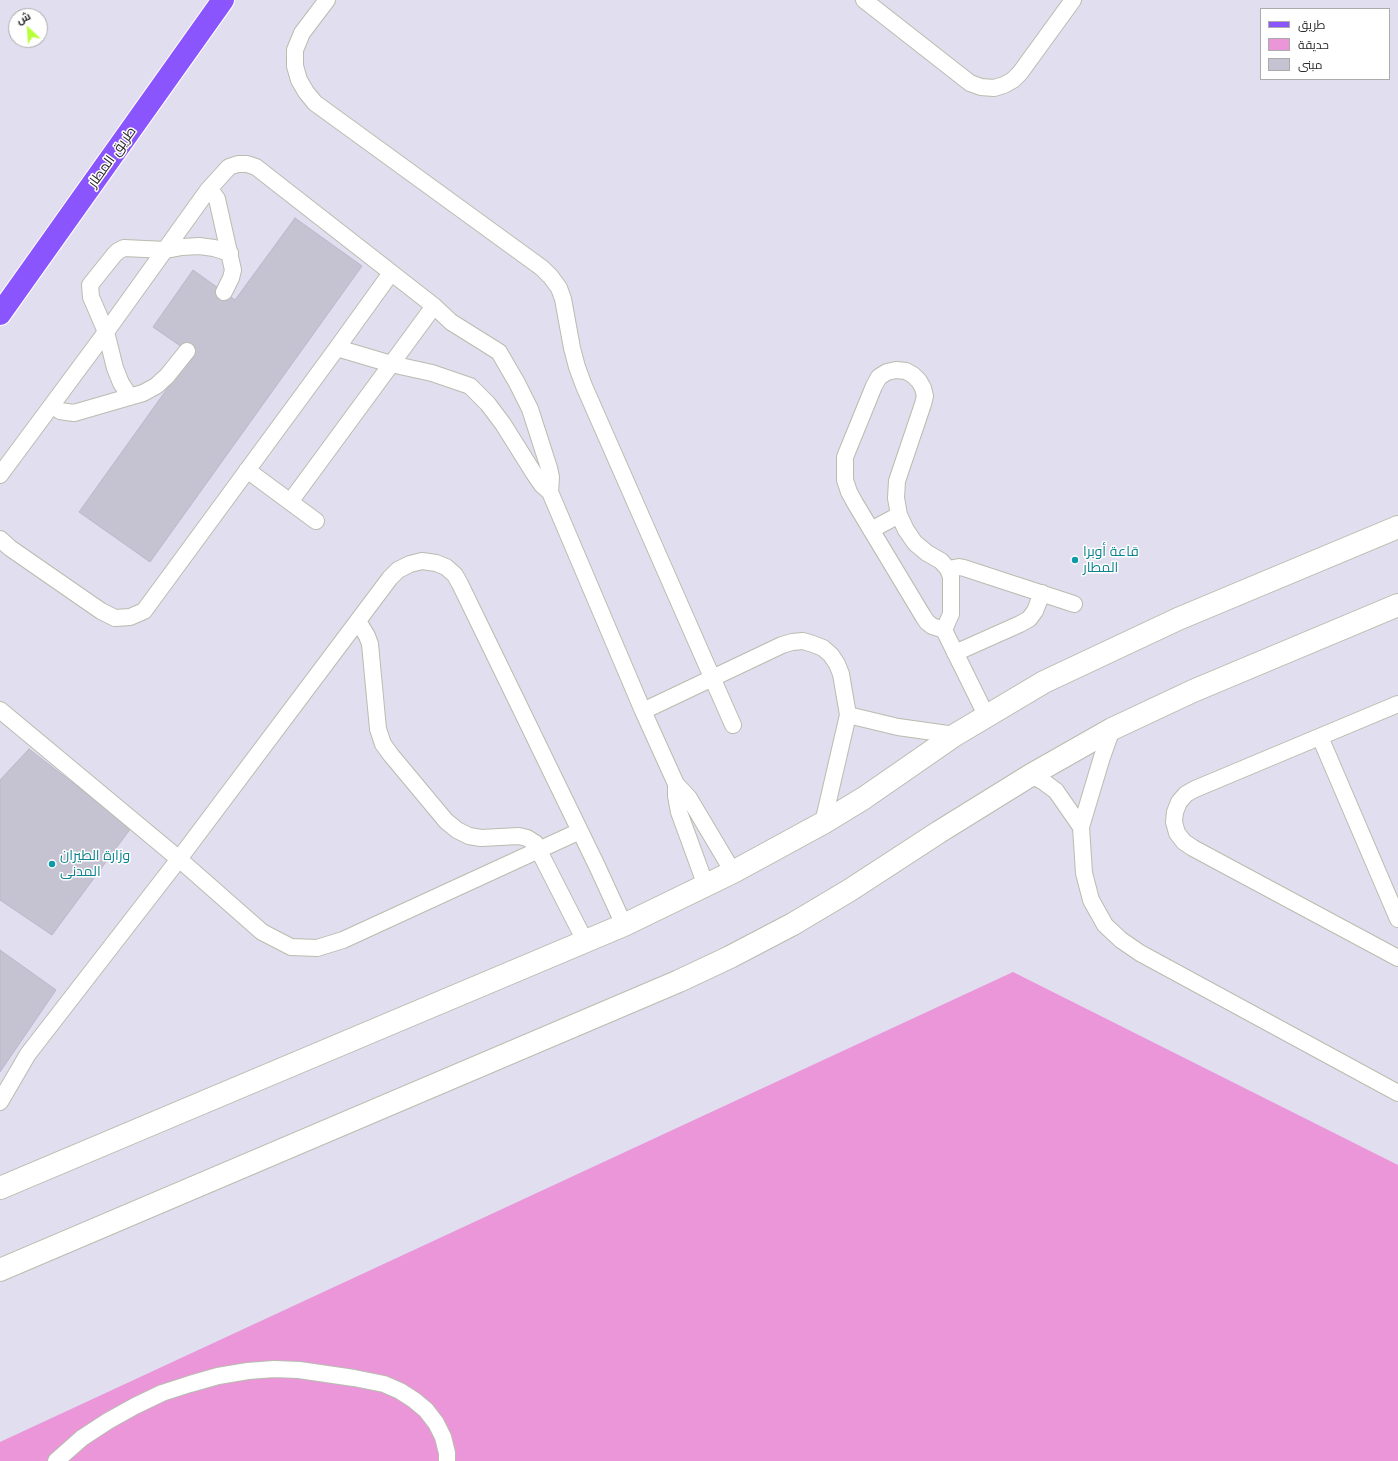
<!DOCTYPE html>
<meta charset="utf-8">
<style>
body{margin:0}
#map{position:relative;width:1398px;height:1461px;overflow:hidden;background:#e0deef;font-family:Mulish,Cairo,sans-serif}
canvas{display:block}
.legend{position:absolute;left:1260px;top:8px;width:130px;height:72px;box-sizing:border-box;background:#fff;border:1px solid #ababab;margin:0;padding:5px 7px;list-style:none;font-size:12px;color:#2c2c2c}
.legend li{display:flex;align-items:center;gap:8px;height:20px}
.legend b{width:20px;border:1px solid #ababab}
.north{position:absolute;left:8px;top:8px;width:40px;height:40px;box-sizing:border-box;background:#fff;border:1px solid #ababab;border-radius:50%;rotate:335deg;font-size:11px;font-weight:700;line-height:16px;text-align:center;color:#2c2c2c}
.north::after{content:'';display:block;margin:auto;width:14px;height:18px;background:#b8ff3b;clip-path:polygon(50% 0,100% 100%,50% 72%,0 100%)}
</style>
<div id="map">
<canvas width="1398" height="1461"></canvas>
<ul class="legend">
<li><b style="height:5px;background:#8a55fd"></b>طريق</li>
<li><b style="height:11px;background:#ea96d9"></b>حديقة</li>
<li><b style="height:11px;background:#c5c2d1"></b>مبنى</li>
</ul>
<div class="north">ش</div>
</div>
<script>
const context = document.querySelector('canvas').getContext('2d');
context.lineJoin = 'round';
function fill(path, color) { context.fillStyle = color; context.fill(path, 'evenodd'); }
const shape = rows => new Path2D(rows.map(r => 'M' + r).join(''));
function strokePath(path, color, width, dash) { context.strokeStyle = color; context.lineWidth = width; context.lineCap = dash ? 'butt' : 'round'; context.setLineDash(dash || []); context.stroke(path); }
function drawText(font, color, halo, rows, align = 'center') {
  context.font = font + ' Mulish,Cairo,sans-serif'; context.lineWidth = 3; context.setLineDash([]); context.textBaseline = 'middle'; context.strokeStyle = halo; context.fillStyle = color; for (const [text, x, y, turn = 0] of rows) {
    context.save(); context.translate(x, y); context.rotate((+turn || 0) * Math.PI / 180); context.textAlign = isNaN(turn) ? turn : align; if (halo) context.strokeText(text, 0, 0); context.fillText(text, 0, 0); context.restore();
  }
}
fill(shape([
 [1013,972,1398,1165,1398,1461,0,1461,0,1442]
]), '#ea96d9');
const building = shape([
 [295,218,362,266,150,562,79,512,192,354,153,327,193,270,235,300,295,218],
 [29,749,131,828,52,935,0,900,0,780,29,749],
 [0,950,56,990,0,1072,0,950]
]);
fill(building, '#c5c2d1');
strokePath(building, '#bbb7cb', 1);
const service = shape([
 [327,0,302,33,295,50,295,66,299,80,306,92,315,103,542,268,551,277,559,288,563,299,572,348,577,367,584,386,733,725],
 [864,0,970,83,981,87,994,88,1004,85,1013,80,1020,73,1073,0],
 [208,190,212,192,217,199,233,270,231,278,224,292],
 [337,348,391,364,432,373,470,386,488,404,503,424,535,475,542,485,550,492,643,711,676,784,689,798,733,872],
 [896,370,906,371,913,375,919,381,923,388,925,396,923,404,897,481,896,498,899,515,906,530,915,543,927,553,941,561,948,569,951,577,951,614,944,630,932,626,927,622,923,616,855,503,849,492,845,480,845,457,874,386,879,377,887,372,896,370],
 [130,397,121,383,115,368,106,332,91,297,90,285,114,255,118,251,124,248,166,250,182,247,199,246,214,248,230,253],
 [53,405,60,411,74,413,143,393,156,386,167,376,187,351],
 [247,470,316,521],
 [0,475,106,332,208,190,229,167,238,164,247,164,256,167,434,306,451,322,499,352,517,383,530,409,549,468,551,477,550,492],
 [290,502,434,306],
 [871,530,899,515],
 [0,539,10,548,101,611,115,618,130,617,144,611,337,348,391,273],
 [948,569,959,567,964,568,1074,604],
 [358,621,367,636,370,644,378,729,383,744,391,755,446,821,457,830,469,836,481,838,519,836,527,838,535,843,585,941],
 [944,630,986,715],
 [955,653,1020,624,1029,619,1035,611,1042,593],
 [1398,704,1195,789,1186,794,1179,802,1175,812,1174,822,1177,833,1184,842,1193,848,1398,958],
 [0,710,179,859,262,932,291,947,317,948,343,940,580,831],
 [643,711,782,645,792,642,803,641,813,644,823,648,831,655,837,664,841,674,848,715,823,823],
 [848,715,898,727,955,735],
 [1112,729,1102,757,1081,827,1084,873,1091,900,1105,925,1121,940,1140,953,1398,1093],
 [1320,737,1398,919],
 [1031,775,1044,782,1056,791,1081,827],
 [676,784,676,796,679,812,706,886],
 [0,1102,28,1054,179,859,390,578,398,570,410,564,422,561,436,563,446,567,455,575,460,584,597,866,624,925],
 [56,1461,82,1438,108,1421,135,1406,162,1393,190,1384,218,1376,248,1371,274,1369,299,1370,354,1378,384,1384,400,1391,414,1400,426,1410,436,1423,443,1437,447,1453,447,1461]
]);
const tertiary = shape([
 [0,1188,624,925,733,872,823,823,864,798,955,735,1044,682,1178,619,1398,527],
 [0,1270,679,981,730,957,793,924,850,890,939,832,1031,775,1112,729,1193,691,1398,605]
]);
const primary = shape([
 [0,314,223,0]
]);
strokePath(service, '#b8bdae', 18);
strokePath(tertiary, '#b8bdae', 24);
strokePath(primary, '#fff', 24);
strokePath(service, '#fff', 16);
strokePath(tertiary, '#fff', 22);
strokePath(primary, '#8a55fd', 22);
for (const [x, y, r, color] of [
 [1075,560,4,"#0f9aa8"],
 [52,864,4,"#0f9aa8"]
]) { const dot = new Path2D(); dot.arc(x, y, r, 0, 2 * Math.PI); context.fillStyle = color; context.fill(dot); strokePath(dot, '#fff', 1.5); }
drawText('14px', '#2c2c2c', '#fff', [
 ["طريق المطار",112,157,-54]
]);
drawText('14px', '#0d838f', '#fff', [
 ["قاعة أوبرا",1083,552],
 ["المطار",1083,568],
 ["وزارة الطيران",60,856],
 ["المدنى",60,872]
], 'left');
</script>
